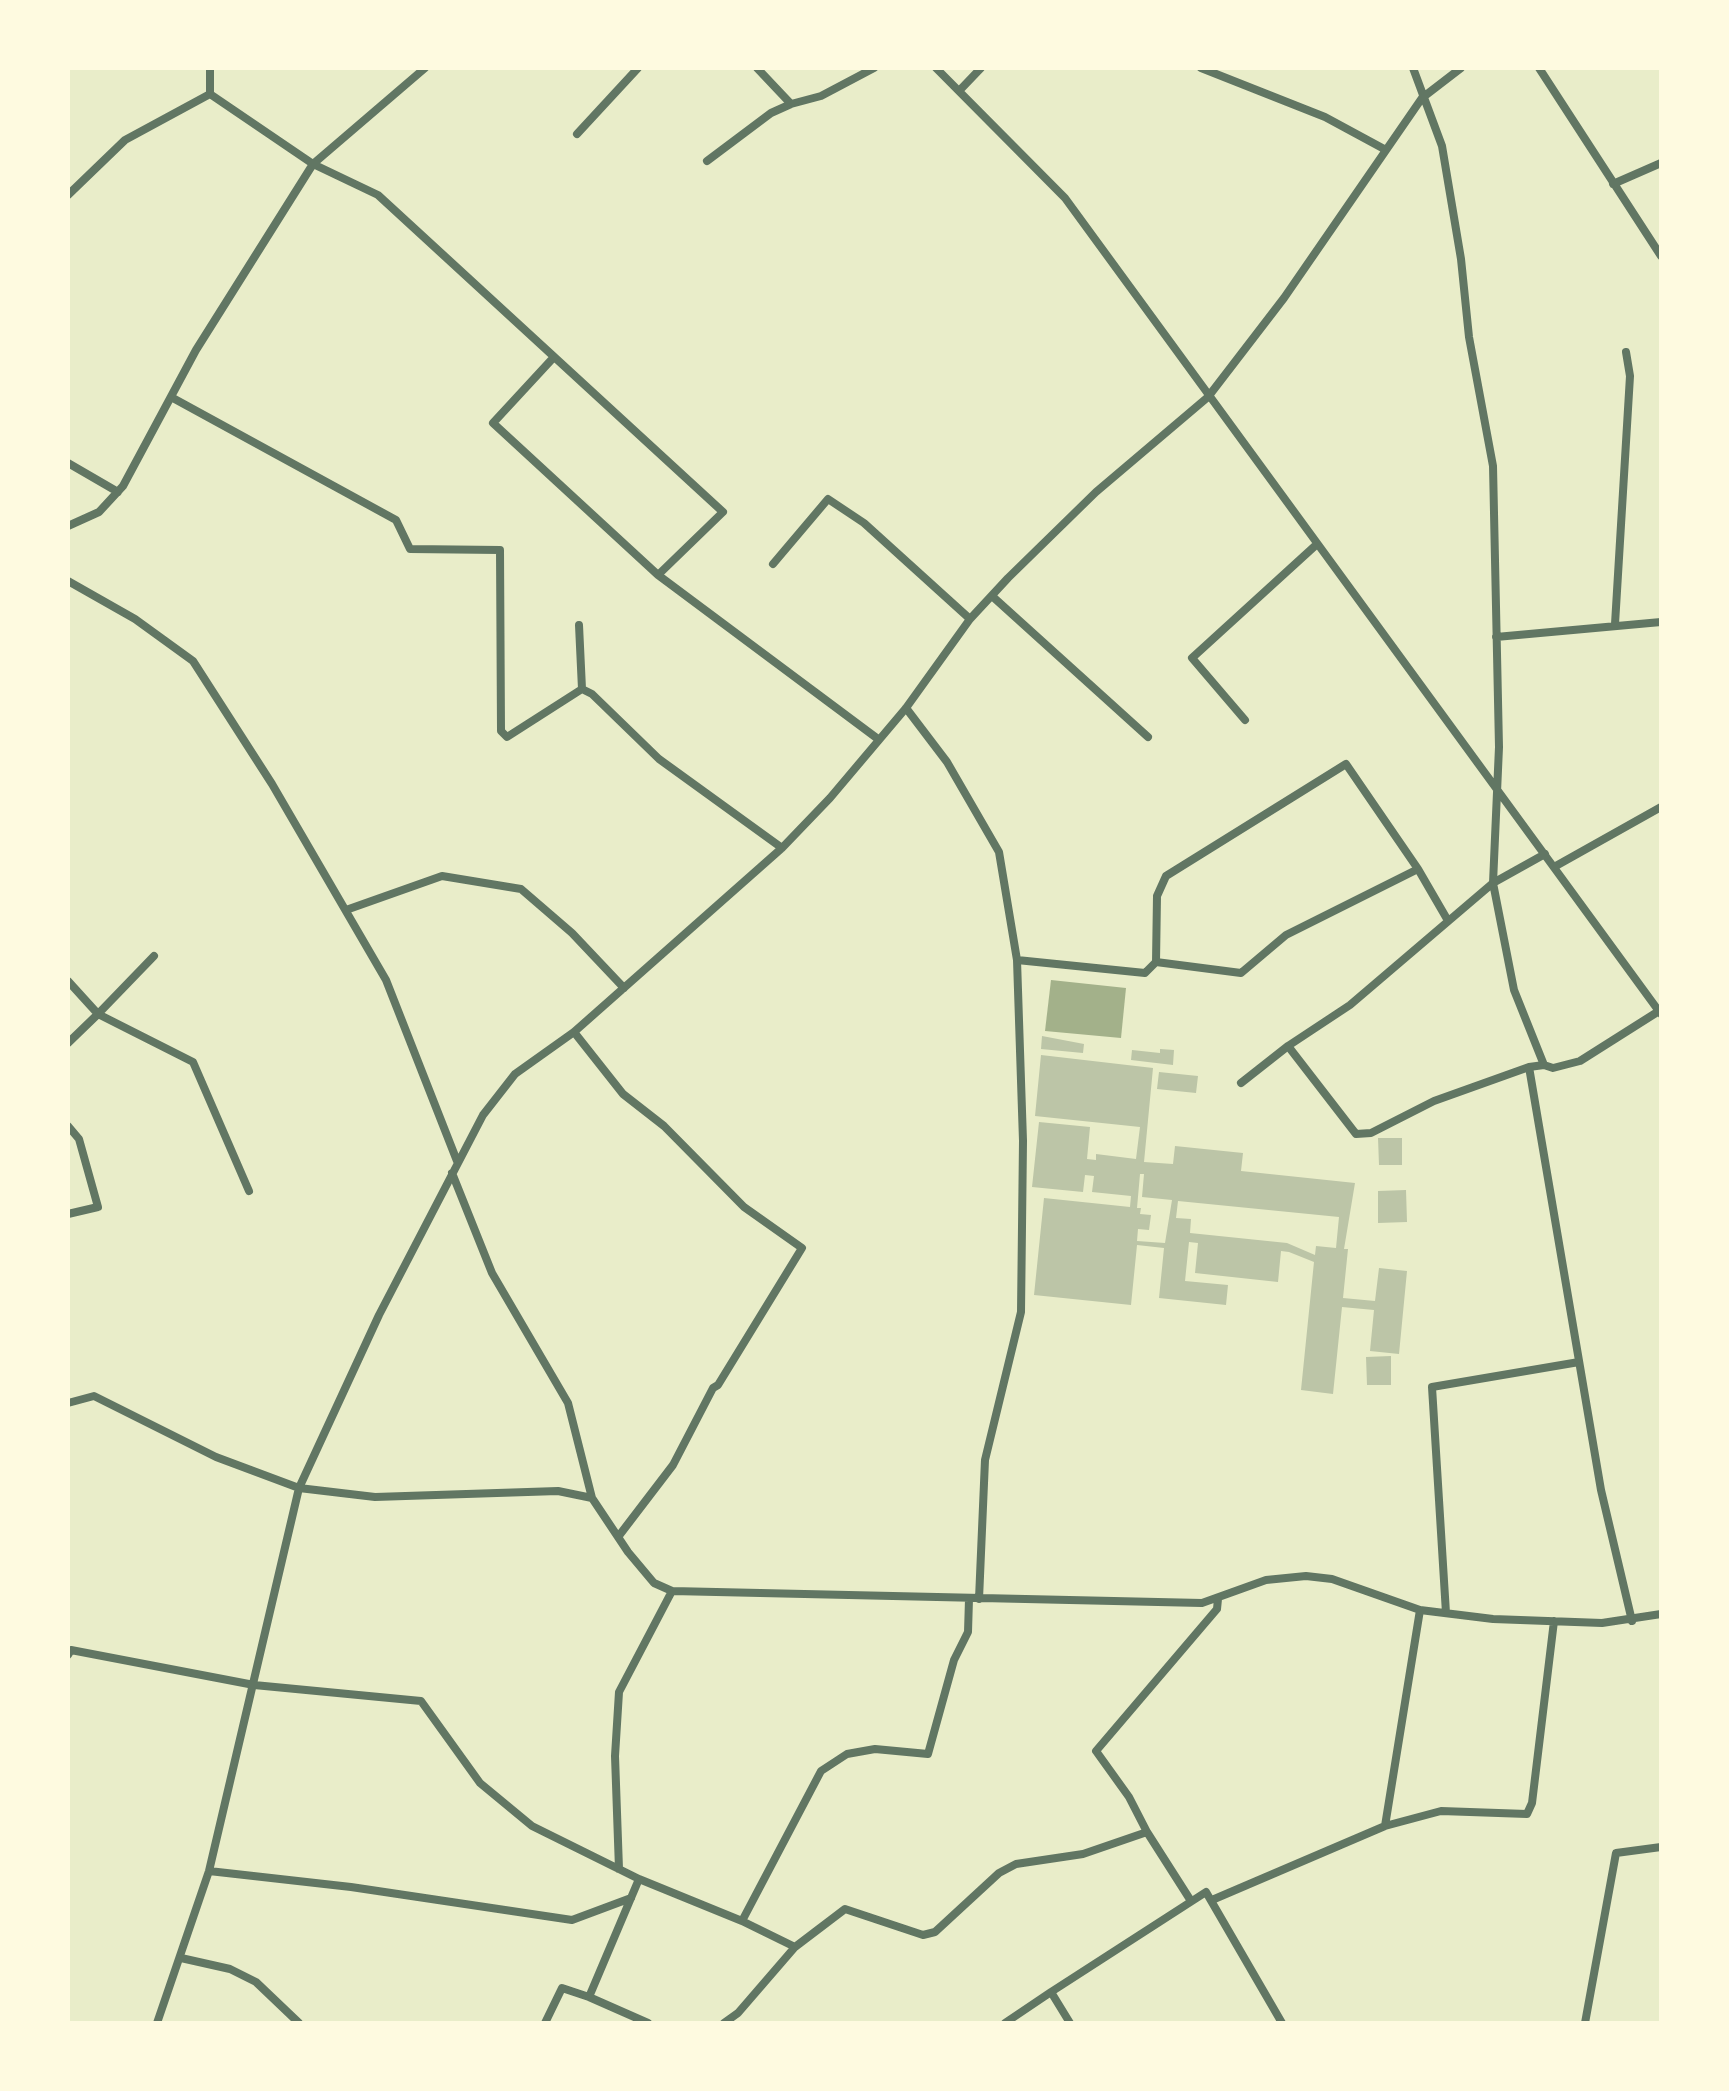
<!DOCTYPE html>
<style>
body{margin:0}
#map{position:relative;width:1729px;height:2091px;overflow:hidden;background:#e9edc9;font-family:Jost,sans-serif}
canvas{display:block}
.frame{position:absolute;inset:0;border:70px solid #fefae0;pointer-events:none}
</style>
<div id="map">
<canvas width="1729" height="2091"></canvas>
<div class="frame"></div>
</div>
<script>
const context = document.querySelector('canvas').getContext('2d');
context.lineJoin = 'round';
function fill(path, color) { context.fillStyle = color; context.fill(path, 'evenodd'); }
const shape = rows => new Path2D(rows.map(r => 'M' + r).join(''));
function strokePath(path, color, width, dash) { context.strokeStyle = color; context.lineWidth = width; context.lineCap = dash ? 'butt' : 'round'; context.setLineDash(dash || []); context.stroke(path); }
fill(shape([
 [1051,980,1126,988,1121,1038,1045,1031]
]), '#a3b18a');
fill(shape([
 [1042,1036,1084,1044,1083,1053,1041,1049],
 [1160,1049,1174,1050,1173,1065,1131,1060,1132,1050,1160,1053],
 [1041,1055,1153,1068,1144,1162,1173,1164,1175,1146,1243,1153,1241,1171,1355,1183,1344,1249,1348,1249,1343,1298,1375,1301,1379,1268,1407,1271,1399,1354,1370,1351,1374,1310,1342,1307,1333,1394,1301,1390,1314,1262,1289,1252,1281,1251,1278,1282,1195,1273,1198,1243,1189,1242,1185,1281,1228,1285,1226,1305,1159,1298,1164,1248,1137,1245,1131,1305,1034,1295,1044,1198,1130,1207,1131,1196,1092,1192,1094,1176,1085,1175,1083,1192,1032,1187,1039,1122,1090,1127,1087,1159,1096,1160,1096,1154,1136,1159,1140,1127,1035,1116],
 [1140,1174,1144,1174,1142,1197,1172,1200,1165,1243,1137,1241,1138,1229,1149,1230,1151,1215,1140,1214,1141,1208,1137,1208],
 [1178,1201,1339,1217,1336,1248,1316,1246,1315,1255,1287,1243,1190,1233,1191,1219,1176,1218],
 [1159,1072,1198,1076,1196,1093,1157,1089],
 [1378,1138,1402,1138,1402,1165,1379,1165],
 [1406,1190,1407,1222,1378,1223,1378,1191],
 [1391,1356,1391,1385,1367,1385,1366,1357]
]), '#bcc5a7');
strokePath(shape([
 [757,68,791,104,821,96,874,68],
 [936,68,1065,198,1661,1014],
 [1201,68,1325,117,1386,150],
 [1413,68,1442,146,1461,259,1469,337,1493,466,1499,747,1493,883,1514,990,1544,1065,1529,1067,1601,1490,1632,1621],
 [1539,68,1661,256],
 [959,91,981,68],
 [210,94,210,68],
 [577,134,638,68],
 [707,161,771,113,791,104],
 [1613,184,1661,163],
 [68,195,125,140,210,94,313,164,378,195,723,512,658,575],
 [554,357,493,423,658,575,878,739],
 [171,397,396,520,410,549,500,550,501,731,507,737,582,689],
 [68,463,118,492],
 [68,526,99,512,123,486,196,350,313,164,425,68],
 [773,564,828,499,864,523,970,619],
 [68,581,135,619,193,661,272,784,386,980,457,1161],
 [992,596,1148,737],
 [1615,624,1630,376,1626,352],
 [579,625,582,689,592,694,659,759,782,848],
 [1496,637,1661,622],
 [906,708,947,762,999,852,1017,960,1023,1141,1021,1312,985,1460,979,1599],
 [1245,720,1192,658,1316,545],
 [1554,867,1661,807],
 [346,910,442,876,521,889,572,933,624,988],
 [154,956,98,1014,193,1062,249,1191],
 [1017,960,1145,973,1156,962,1241,973,1286,935,1418,869],
 [1156,962,1157,896,1166,876,1346,764,1418,869,1447,919],
 [68,981,98,1014,68,1043],
 [574,1032,623,1094,664,1126,744,1207,802,1248,718,1385,713,1388,673,1465,618,1537],
 [1288,1046,1356,1134,1371,1133,1434,1101,1529,1067],
 [1544,1065,1553,1068,1580,1061,1659,1011],
 [1241,1083,1288,1046,1350,1005,1493,883,1545,854],
 [68,1126,79,1139,98,1207,68,1214],
 [452,1173,492,1273,568,1403,592,1498],
 [68,1403,94,1396,216,1457,299,1488,375,1497,558,1491,592,1498,628,1552,654,1583,672,1591,1202,1603,1266,1580,1306,1576,1332,1579,1420,1610,1493,1619,1602,1623,1661,1614],
 [1446,1613,1432,1387,1579,1362],
 [68,1655,71,1650,254,1685,421,1701,480,1783,532,1826,639,1879,742,1921,795,1947,738,2013,724,2023],
 [1385,1826,1441,1811,1527,1814,1532,1803,1554,1621],
 [1147,1832,1129,1797,1096,1751,1217,1609,1218,1599],
 [619,1869,615,1756,619,1692,672,1591],
 [209,1871,351,1887,572,1920,631,1898],
 [1212,1900,1385,1826,1420,1610],
 [742,1921,821,1771,847,1754,875,1749,928,1754,954,1660,968,1632,969,1599],
 [795,1947,845,1909,923,1935,935,1932,999,1873,1016,1864,1083,1854,1147,1832,1191,1901],
 [181,1958,230,1969,256,1982,299,2023],
 [589,1997,648,2023],
 [157,2023,209,1871,299,1488,379,1315,483,1115,515,1074,574,1032,782,848,830,798,906,708,970,619,1008,578,1096,492,1208,397,1284,298,1422,98,1461,68],
 [545,2023,562,1988,589,1997,639,1879],
 [1005,2023,1051,1992],
 [1070,2023,1051,1992,1206,1892,1282,2023],
 [1585,2023,1616,1853,1661,1847]
]), '#617663', 8);
</script>
